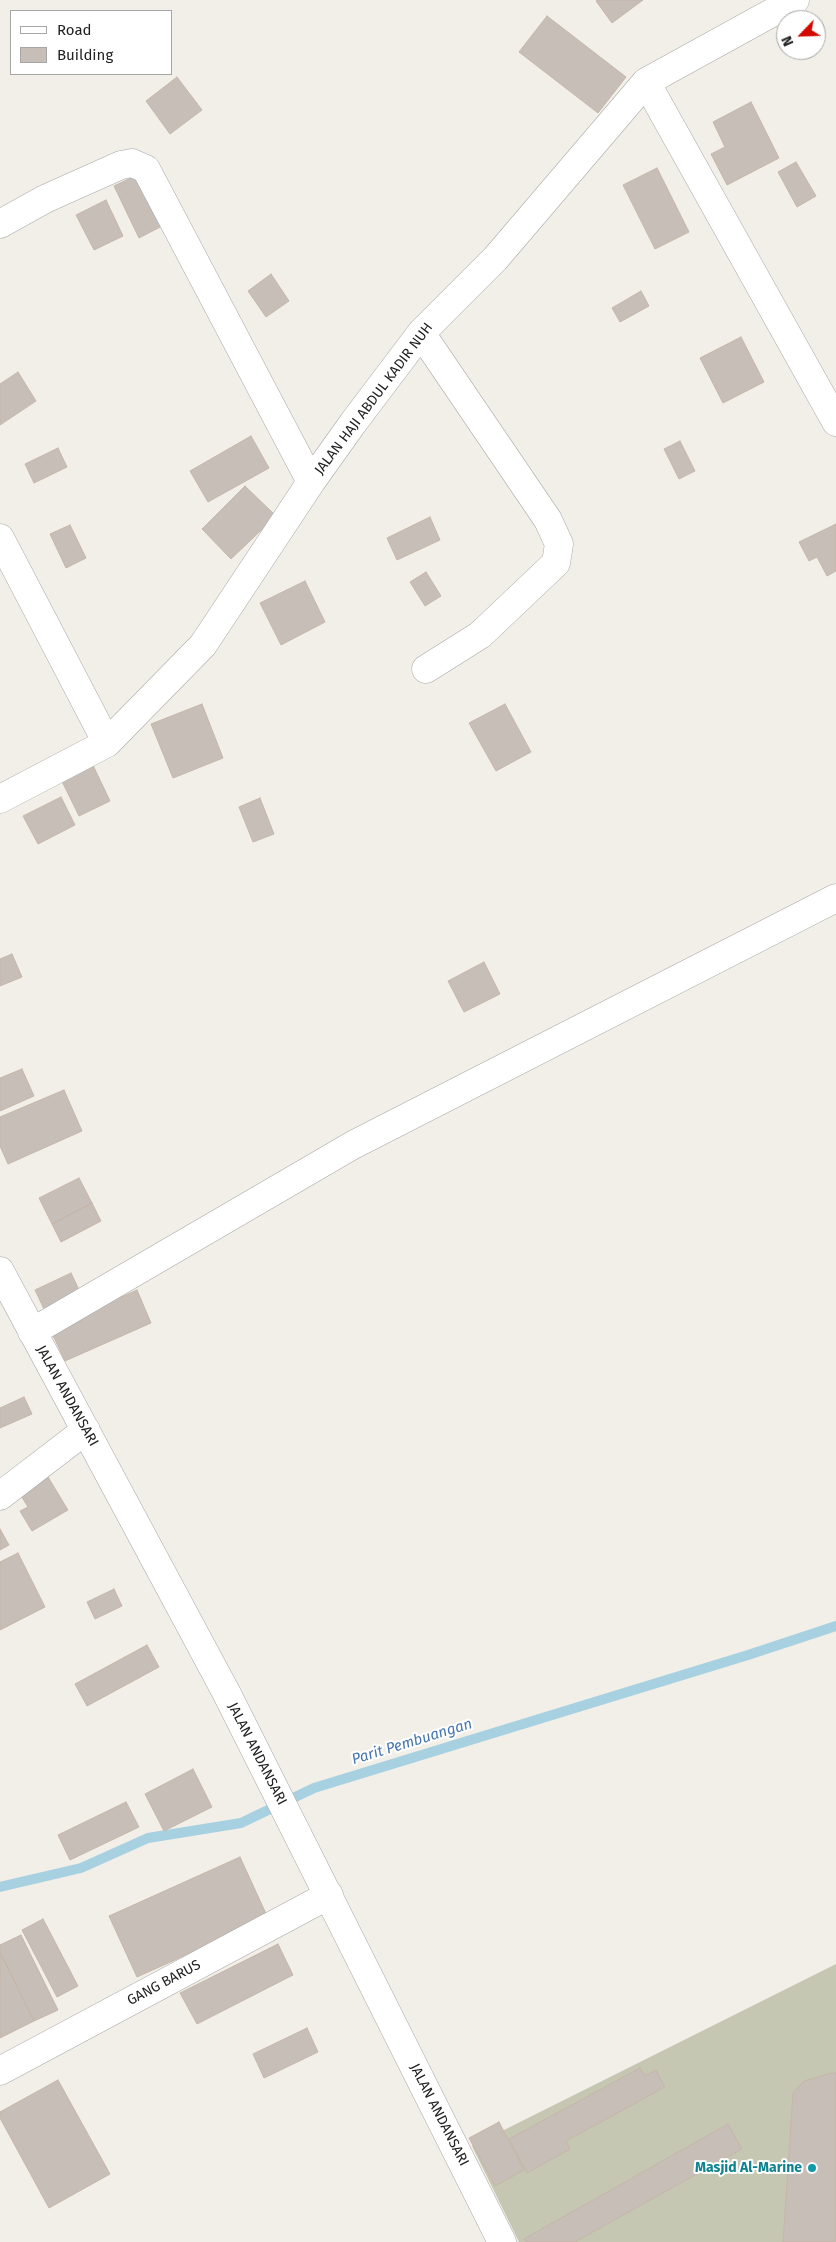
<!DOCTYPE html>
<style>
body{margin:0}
#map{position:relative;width:836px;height:2242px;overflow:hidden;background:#f2efe8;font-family:"Fira Sans",sans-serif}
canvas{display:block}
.legend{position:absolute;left:10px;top:10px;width:162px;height:65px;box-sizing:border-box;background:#fff;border:1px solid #a6a6a6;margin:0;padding:6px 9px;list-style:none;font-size:15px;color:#212121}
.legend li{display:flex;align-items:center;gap:10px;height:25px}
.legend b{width:25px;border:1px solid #a6a6a6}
.north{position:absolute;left:776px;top:10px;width:50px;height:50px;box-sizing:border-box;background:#fff;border:1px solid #a6a6a6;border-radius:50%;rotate:246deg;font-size:14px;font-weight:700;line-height:20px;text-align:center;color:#212121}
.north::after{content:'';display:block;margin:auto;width:18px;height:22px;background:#d30900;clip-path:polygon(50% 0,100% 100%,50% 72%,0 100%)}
</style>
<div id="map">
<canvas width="836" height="2242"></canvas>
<ul class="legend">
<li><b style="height:6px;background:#fff"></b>Road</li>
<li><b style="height:14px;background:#c7beb7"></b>Building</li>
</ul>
<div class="north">N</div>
</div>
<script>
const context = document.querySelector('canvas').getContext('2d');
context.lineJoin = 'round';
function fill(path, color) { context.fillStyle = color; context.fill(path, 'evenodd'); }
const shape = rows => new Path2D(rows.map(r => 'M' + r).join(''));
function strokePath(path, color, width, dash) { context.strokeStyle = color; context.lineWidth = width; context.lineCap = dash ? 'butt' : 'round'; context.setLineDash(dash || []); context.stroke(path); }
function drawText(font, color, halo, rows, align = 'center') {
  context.font = font + ' "Fira Sans",sans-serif'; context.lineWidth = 4; context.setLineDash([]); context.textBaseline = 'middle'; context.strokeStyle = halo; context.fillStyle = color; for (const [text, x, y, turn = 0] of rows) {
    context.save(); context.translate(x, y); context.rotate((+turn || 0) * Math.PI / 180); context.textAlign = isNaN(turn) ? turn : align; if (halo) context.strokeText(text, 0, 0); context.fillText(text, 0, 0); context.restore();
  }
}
fill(shape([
 [836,1964,836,2242,519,2242,472,2146]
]), '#c6c7b2');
strokePath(shape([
 [0,1887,81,1868,148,1838,241,1823,314,1788,748,1655,836,1626]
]), '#a7d1e1', 10);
const building = shape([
 [598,0,643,0,612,23,596,1,598,0],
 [547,16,626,77,598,113,519,52,547,16],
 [177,77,202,110,170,134,146,101,177,77],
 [751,102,779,158,727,185,711,154,725,147,713,122,751,102],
 [796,162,816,196,797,207,778,172,796,162],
 [657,168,689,232,655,249,623,185,657,168],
 [141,173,166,224,139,238,114,186,141,173],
 [106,200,123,236,94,250,76,215,106,200],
 [271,274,289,301,266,317,248,291,271,274],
 [641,291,649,306,620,322,612,308,641,291],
 [741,337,764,382,723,403,700,358,741,337],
 [18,372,36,401,0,425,0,384,18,372],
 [251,436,269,468,208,502,190,471,251,436],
 [680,441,695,471,679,479,664,449,680,441],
 [58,448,67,467,34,483,25,464,58,448],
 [245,486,276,516,231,559,202,529,245,486],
 [430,517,440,540,397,560,387,538,430,517],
 [836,524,836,571,827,576,817,557,809,561,799,542,836,524],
 [70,525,86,558,66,568,50,534,70,525],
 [426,572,441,596,425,606,410,582,426,572],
 [305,581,325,622,281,645,260,603,305,581],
 [202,704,223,758,173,778,151,724,202,704],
 [505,704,531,752,496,771,469,723,505,704],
 [90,759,110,801,79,816,58,773,90,759],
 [61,797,75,825,38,844,23,816,61,797],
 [260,798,274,834,253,842,239,807,260,798],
 [12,954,22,977,0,986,0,959,12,954],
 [484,962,500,994,464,1012,448,981,484,962],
 [22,1069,34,1096,0,1111,0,1078,22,1069],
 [64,1090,82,1131,8,1164,0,1146,0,1117,64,1090],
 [79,1178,92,1203,52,1224,39,1198,79,1178],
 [92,1203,101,1221,61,1242,52,1224,92,1203],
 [71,1273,80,1292,44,1309,35,1290,71,1273],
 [137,1290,151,1323,65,1361,50,1329,137,1290],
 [24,1397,32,1414,0,1428,0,1408,24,1397],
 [48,1477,68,1510,32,1531,20,1511,28,1507,20,1494,48,1477],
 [0,1529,9,1545,0,1550,0,1529],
 [18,1553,45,1607,0,1630,0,1562,18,1553],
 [114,1589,122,1606,95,1619,87,1602,114,1589],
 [147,1645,159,1667,87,1706,75,1684,147,1645],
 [193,1769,212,1807,164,1831,145,1794,193,1769],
 [126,1802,139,1827,70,1860,58,1835,126,1802],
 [240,1857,268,1918,137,1977,109,1916,240,1857],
 [43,1919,78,1986,57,1997,22,1930,43,1919],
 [21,1935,58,2010,34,2021,0,1952,0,1945,21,1935],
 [278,1944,293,1975,197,2024,180,1993,278,1944],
 [0,1952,34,2021,0,2038,0,1952],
 [307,2028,318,2052,264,2078,253,2054,307,2028],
 [640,2068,645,2076,656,2070,665,2087,566,2141,570,2149,527,2173,509,2139,640,2068],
 [832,2073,836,2073,836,2242,783,2242,793,2093,804,2081,832,2073],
 [58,2080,110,2174,49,2208,0,2118,0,2112,58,2080],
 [499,2122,524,2170,495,2186,469,2138,499,2122],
 [728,2124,742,2149,575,2242,526,2242,524,2239,728,2124]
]);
fill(building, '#c7beb7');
strokePath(building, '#c5b6a9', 1);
const minor = shape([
 [646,82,836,422],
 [0,224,45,199,121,165,132,163,146,169,311,482],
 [421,333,548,520,559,544,556,563,480,635,426,669],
 [0,538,107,743],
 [0,799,107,743,203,645,311,482,353,423,421,333,495,259,646,82,795,0],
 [0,1271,227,1694,502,2242],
 [32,1332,353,1145,836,898],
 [0,1496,86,1430],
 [0,2071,329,1895]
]);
strokePath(minor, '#a8a8a8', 29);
strokePath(minor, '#fff', 28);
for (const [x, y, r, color] of [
 [812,2168,5,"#0f9aa8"]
]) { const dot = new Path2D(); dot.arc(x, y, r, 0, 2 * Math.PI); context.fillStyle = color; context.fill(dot); strokePath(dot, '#fff', 2); }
drawText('14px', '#212121', '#fff', [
 ["JALAN HAJI ABDUL KADIR NUH",374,399,-53],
 ["JALAN ANDANSARI",67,1396,61],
 ["JALAN ANDANSARI",257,1754,63],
 ["GANG BARUS",164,1983,-28],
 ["JALAN ANDANSARI",439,2115,63]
]);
drawText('bold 14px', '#0d838f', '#fff', [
 ["Masjid Al-Marine",802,2168]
], 'right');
drawText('italic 15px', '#4576af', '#fff', [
 ["Parit Pembuangan",412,1742,-17]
]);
</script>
